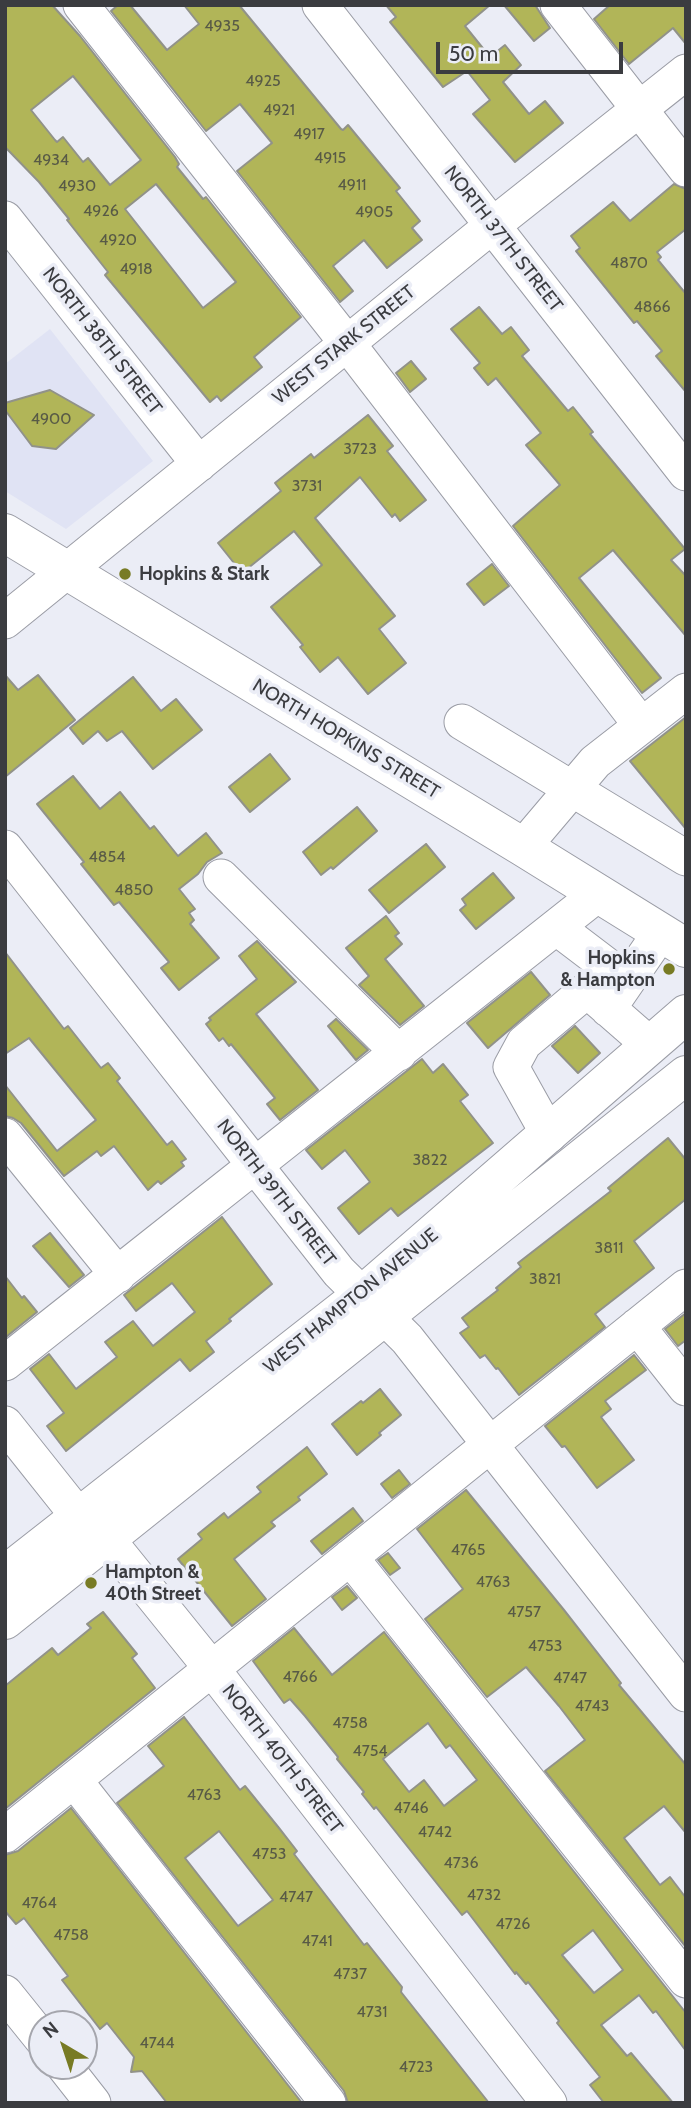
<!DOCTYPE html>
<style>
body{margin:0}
#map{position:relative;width:691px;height:2108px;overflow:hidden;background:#ebedf6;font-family:Cabin,sans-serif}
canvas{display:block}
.frame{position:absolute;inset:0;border:7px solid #3b3c40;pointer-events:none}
.north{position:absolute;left:28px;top:2010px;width:70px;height:70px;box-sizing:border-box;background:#ebedf6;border:2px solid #a5a6ad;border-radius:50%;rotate:321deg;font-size:19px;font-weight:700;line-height:28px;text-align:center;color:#3b3c40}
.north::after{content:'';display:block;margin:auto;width:24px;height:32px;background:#787b24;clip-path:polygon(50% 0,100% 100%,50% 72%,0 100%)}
.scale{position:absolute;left:436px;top:42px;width:187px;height:32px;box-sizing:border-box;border:4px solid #3b3c40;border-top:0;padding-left:9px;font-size:21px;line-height:24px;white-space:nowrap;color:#3b3c40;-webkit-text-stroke:5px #ebedf6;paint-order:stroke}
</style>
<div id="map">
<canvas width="691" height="2108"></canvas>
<div class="frame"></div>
<div class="north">N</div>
<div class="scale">50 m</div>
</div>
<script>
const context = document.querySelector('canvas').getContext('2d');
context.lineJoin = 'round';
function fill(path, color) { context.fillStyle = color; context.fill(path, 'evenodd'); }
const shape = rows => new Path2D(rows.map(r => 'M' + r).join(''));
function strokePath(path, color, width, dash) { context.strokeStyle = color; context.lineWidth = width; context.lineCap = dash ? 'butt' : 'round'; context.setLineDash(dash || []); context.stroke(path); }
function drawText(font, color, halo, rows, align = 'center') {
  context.font = font + ' Cabin,sans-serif'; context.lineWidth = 7; context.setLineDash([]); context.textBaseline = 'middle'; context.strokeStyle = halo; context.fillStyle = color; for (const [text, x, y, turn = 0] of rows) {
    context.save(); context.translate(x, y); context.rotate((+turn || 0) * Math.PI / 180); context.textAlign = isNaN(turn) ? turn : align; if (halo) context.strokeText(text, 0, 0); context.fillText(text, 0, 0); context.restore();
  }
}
fill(shape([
 [50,329,153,461,66,529,5,491,5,364]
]), '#e0e3f4');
const building = shape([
 [5,5,52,5,80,36,175,157,179,164,177,167,203,199,206,197,301,317,254,357,262,367,221,401,217,396,210,402,105,275,108,272,67,220,69,219,39,182,5,147,5,5],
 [73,76,141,160,110,185,88,158,83,162,63,137,57,142,55,140,31,110,73,76],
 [156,184,236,282,203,308,125,209,156,184],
 [118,5,130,5,167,50,199,24,184,5,239,5,341,129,343,130,348,125,400,188,396,191,420,221,412,228,422,240,387,268,364,240,333,266,353,291,340,302,237,171,272,143,240,104,206,131,111,11,118,5],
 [386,5,490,5,465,26,490,57,505,45,521,65,503,82,529,114,545,101,563,123,515,162,473,114,490,100,467,71,443,87,390,22,396,17,386,5],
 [504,5,535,5,550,28,534,41,504,5],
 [610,5,686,5,686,44,673,28,629,64,594,19,610,5],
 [674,184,686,189,686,229,657,252,661,257,658,260,686,294,686,392,656,356,662,351,637,321,634,323,576,251,580,248,571,236,613,202,630,221,674,184],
 [479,307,502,334,511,327,529,350,522,356,568,411,573,407,593,432,590,434,685,549,671,560,686,576,686,636,613,550,579,578,661,678,642,693,513,526,560,485,526,445,541,433,496,378,488,385,474,368,480,363,451,329,479,307],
 [411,361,426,379,410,392,396,373,411,361],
 [50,390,94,415,56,449,32,446,5,410,5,403,50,390],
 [368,415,393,446,387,451,426,500,400,521,395,514,392,517,360,477,315,518,395,616,379,629,406,663,368,694,338,657,320,672,300,647,303,645,271,607,322,565,294,531,242,573,218,543,281,491,275,483,311,454,314,458,368,415],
 [492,564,509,586,484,605,467,584,492,564],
 [5,675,18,690,38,675,75,720,5,777,5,675],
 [133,677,161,711,176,699,202,730,153,769,122,731,107,741,98,731,83,744,70,728,133,677],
 [686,717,686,829,630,761,686,717],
 [270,754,290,779,250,812,229,787,270,754],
 [73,776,100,809,120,792,150,829,154,826,178,856,206,833,222,853,207,862,198,874,179,889,195,909,189,913,194,920,190,924,219,958,179,990,161,968,169,962,119,902,114,905,81,864,84,862,37,804,73,776],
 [357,807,377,831,333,869,331,867,321,875,303,852,357,807],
 [426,844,445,867,389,913,369,890,426,844],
 [493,873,514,898,476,929,460,910,466,905,462,899,493,873],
 [386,916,399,933,395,936,402,944,385,959,424,1006,400,1025,359,985,369,976,346,948,386,916],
 [257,941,296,982,256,1014,318,1090,280,1120,267,1104,275,1098,231,1044,229,1046,223,1038,219,1041,206,1024,211,1020,209,1018,257,979,239,956,257,941],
 [5,952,64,1029,68,1026,101,1068,108,1063,120,1078,117,1081,167,1145,172,1141,186,1159,181,1162,184,1166,161,1184,158,1181,148,1190,114,1146,101,1156,97,1151,64,1176,21,1123,13,1118,5,1116,5,1085,57,1151,96,1120,29,1038,5,1054,5,952],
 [531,972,550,995,488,1048,467,1023,531,972],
 [336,1019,368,1050,356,1060,328,1026,336,1019],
 [575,1026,600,1053,578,1073,552,1046,575,1026],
 [422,1059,433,1073,443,1064,468,1095,460,1101,493,1143,398,1216,391,1208,359,1234,338,1208,370,1182,345,1150,322,1169,306,1150,422,1059],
 [668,1138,686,1160,686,1199,634,1241,654,1268,595,1314,605,1327,519,1395,498,1368,496,1369,485,1355,480,1358,460,1333,469,1327,462,1318,498,1290,496,1288,521,1267,518,1263,611,1191,608,1188,668,1138],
 [222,1217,272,1284,229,1319,231,1321,206,1341,214,1352,190,1371,180,1359,66,1451,47,1426,64,1413,30,1369,49,1354,76,1389,117,1357,105,1342,133,1321,153,1346,195,1312,172,1283,136,1311,124,1295,222,1217],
 [50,1233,84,1275,69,1287,33,1246,50,1233],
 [5,1276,22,1298,24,1296,37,1312,6,1337,5,1276],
 [686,1313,686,1340,678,1346,665,1329,686,1313],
 [634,1355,646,1370,605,1401,611,1409,601,1417,634,1460,597,1488,565,1446,562,1447,545,1426,634,1355],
 [380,1389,401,1415,379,1433,381,1435,357,1455,332,1424,361,1401,363,1403,380,1389],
 [307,1447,327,1474,298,1497,300,1500,271,1522,275,1526,234,1559,266,1599,232,1626,178,1559,202,1539,198,1534,224,1513,228,1518,261,1492,257,1487,307,1447],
 [399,1470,410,1484,392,1498,381,1484,399,1470],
 [466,1490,564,1610,621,1683,619,1685,686,1765,686,1833,664,1806,624,1838,660,1885,670,1877,686,1898,686,1947,545,1771,585,1740,559,1706,526,1667,487,1697,425,1619,463,1589,417,1529,466,1490],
 [353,1508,363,1521,322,1554,311,1541,353,1508],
 [388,1553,400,1568,390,1575,378,1560,388,1553],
 [347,1586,357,1598,342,1610,332,1597,347,1586],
 [103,1612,137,1654,132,1658,155,1688,5,1809,5,1686,52,1648,58,1655,91,1628,87,1624,103,1612],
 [294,1628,332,1675,384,1632,686,2013,686,2051,656,2011,653,2013,639,1995,601,2025,627,2056,631,2053,673,2103,604,2103,590,2085,600,2077,557,2023,559,2021,528,1982,526,1984,516,1972,515,1974,467,1911,462,1915,376,1807,374,1809,362,1794,364,1792,337,1759,338,1757,305,1716,290,1699,284,1703,253,1661,294,1628],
 [428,1723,446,1748,450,1745,477,1780,444,1806,424,1780,409,1792,383,1759,428,1723],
 [593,1930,623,1970,594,1993,562,1955,593,1930],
 [184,1717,240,1790,245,1786,279,1828,297,1851,294,1854,364,1945,367,1943,402,1987,401,1992,489,2103,348,2103,344,2091,117,1803,164,1766,148,1746,184,1717],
 [219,1831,273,1900,238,1926,185,1858,219,1831],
 [71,1808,86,1827,302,2103,167,2103,142,2071,131,2072,134,2057,107,2023,100,2029,62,1980,68,1976,24,1918,16,1924,5,1911,5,1855,18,1851,71,1808]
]);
fill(building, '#b1b558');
strokePath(building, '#919289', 2);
const minor = shape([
 [81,5,347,343,631,712],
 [320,5,686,473],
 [558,5,686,169],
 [5,219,199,464],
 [5,621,493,225,686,72],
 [462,722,686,858],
 [523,847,595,762,686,691],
 [5,848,339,1272,407,1339,686,1694],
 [221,877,399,1053],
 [556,927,627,981],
 [608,1009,661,932],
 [549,1135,511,1067,524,1043,587,990,650,1045],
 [5,1136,118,1275],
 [637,1326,686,1388],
 [5,1363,599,893],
 [5,1424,79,1517,107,1539,212,1669,549,2103],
 [350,1557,686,1980],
 [74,1780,328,2103],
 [5,1835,686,1287],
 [5,1993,42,2039],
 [64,2066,93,2103]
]);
const major = shape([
 [5,533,523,847,686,948],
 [5,1575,362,1295,686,1014],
 [5,1620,686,1075]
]);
strokePath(minor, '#9a9ca5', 37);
strokePath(major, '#9a9ca5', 40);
strokePath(minor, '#fff', 35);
strokePath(major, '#fff', 38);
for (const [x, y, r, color] of [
 [125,574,7,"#787b24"],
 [669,969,7,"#787b24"],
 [91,1583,7,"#787b24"]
]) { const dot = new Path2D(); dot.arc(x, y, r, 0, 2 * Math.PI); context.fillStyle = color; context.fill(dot); strokePath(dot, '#ebedf6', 2.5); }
drawText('16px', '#585a46', null, [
 ["4935",222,26],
 ["4925",263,81],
 ["4921",279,110],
 ["4917",309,134],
 ["4915",330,158],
 ["4934",51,160],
 ["4911",352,185],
 ["4930",77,186],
 ["4926",101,211],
 ["4905",374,212],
 ["4920",118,240],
 ["4870",629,263],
 ["4918",136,269],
 ["4866",652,307],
 ["4900",51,419],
 ["3723",360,449],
 ["3731",307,486],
 ["4854",107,857],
 ["4850",134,890],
 ["3822",430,1160],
 ["3811",609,1248],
 ["3821",545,1279],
 ["4765",468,1550],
 ["4763",493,1582],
 ["4757",524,1612],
 ["4753",545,1646],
 ["4766",300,1677],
 ["4747",570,1678],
 ["4743",592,1706],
 ["4758",350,1723],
 ["4754",370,1751],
 ["4763",204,1795],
 ["4746",411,1808],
 ["4742",435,1832],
 ["4753",269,1854],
 ["4736",461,1863],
 ["4732",484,1895],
 ["4747",296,1897],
 ["4764",39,1903],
 ["4726",513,1924],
 ["4758",71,1935],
 ["4741",317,1941],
 ["4737",350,1974],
 ["4731",372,2012],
 ["4744",157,2043],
 ["4723",416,2067]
]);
drawText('19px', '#3b3c40', '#ebedf6', [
 ["NORTH 37TH STREET",503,239,52],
 ["NORTH 38TH STREET",102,341,52],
 ["WEST STARK STREET",344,345,-39],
 ["NORTH HOPKINS STREET",346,739,31],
 ["NORTH 39TH STREET",276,1193,52],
 ["WEST HAMPTON AVENUE",351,1301,-39],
 ["NORTH 40TH STREET",282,1759,52]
]);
drawText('bold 19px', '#3b3c40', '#ebedf6', [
 ["Hopkins & Stark",139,574],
 ["Hopkins",655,958,"right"],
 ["& Hampton",655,980,"right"],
 ["Hampton &",105,1572],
 ["40th Street",105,1594]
], 'left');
</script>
